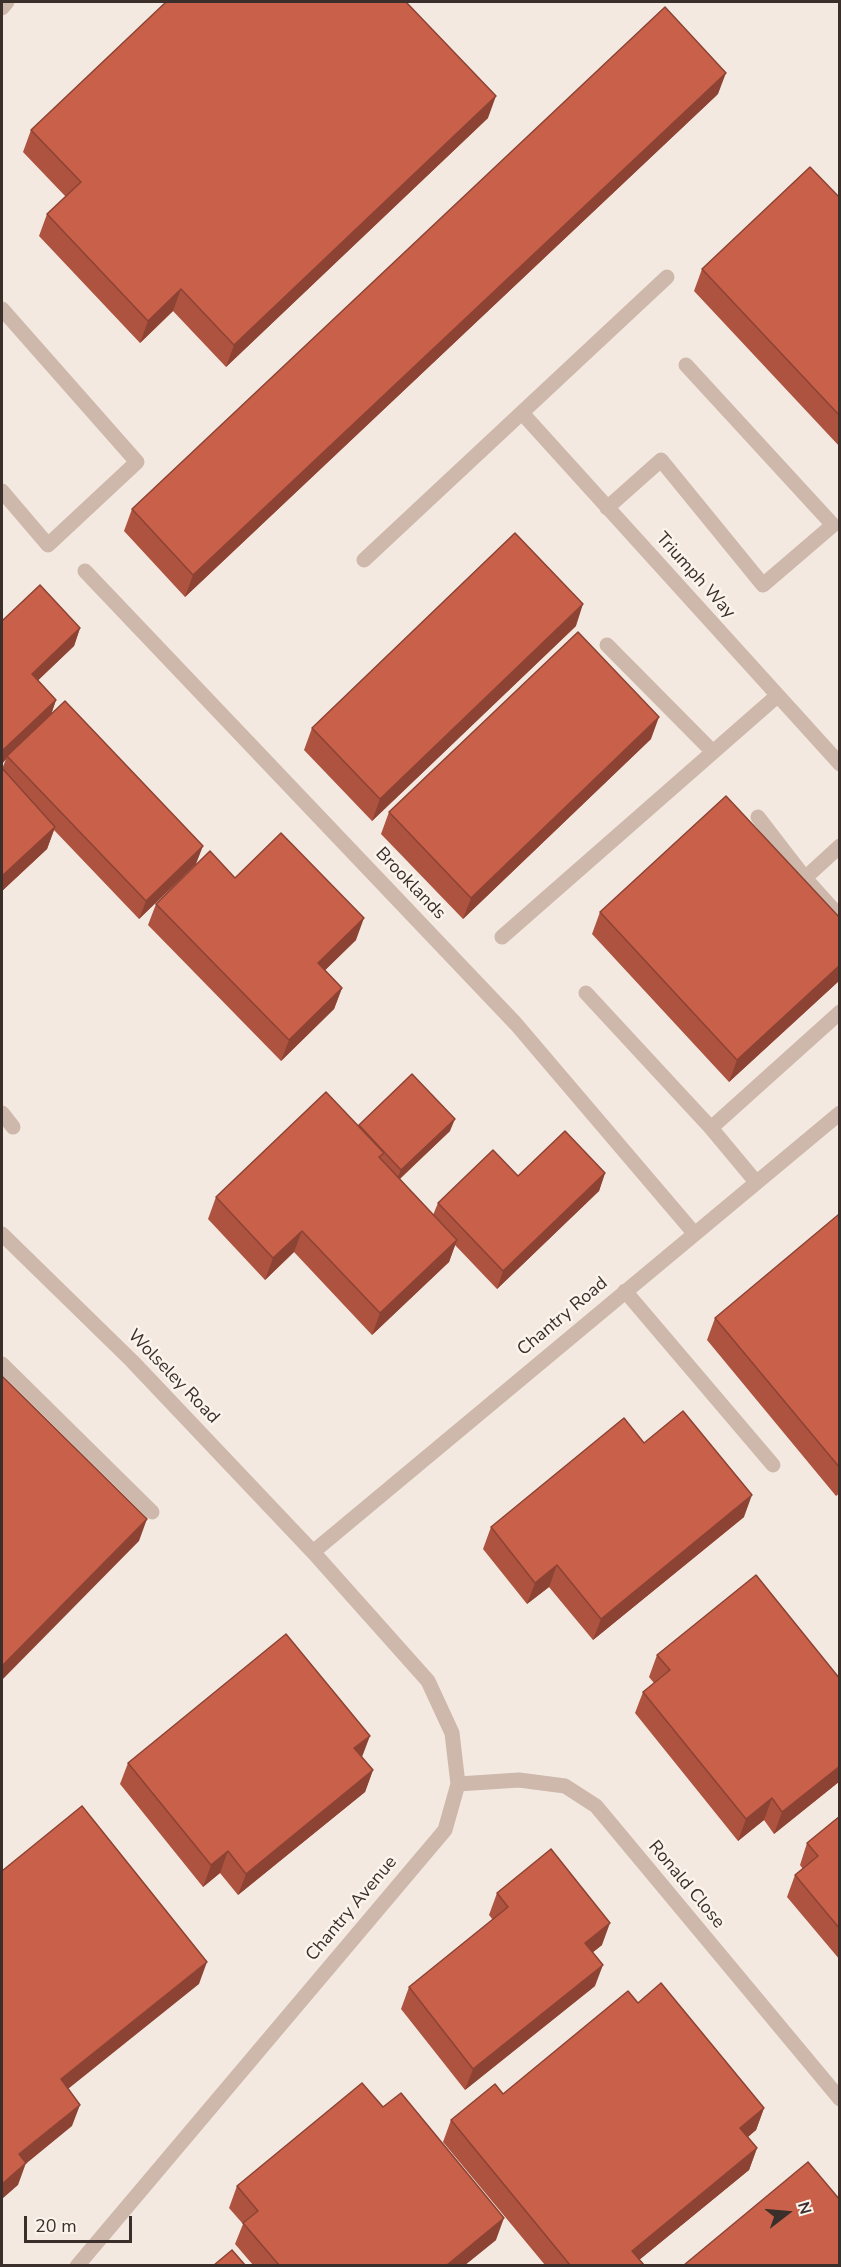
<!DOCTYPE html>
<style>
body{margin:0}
#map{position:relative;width:841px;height:2267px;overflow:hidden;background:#f4e9e0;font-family:"Nunito Sans",sans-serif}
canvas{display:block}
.frame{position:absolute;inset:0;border:3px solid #3b2f2b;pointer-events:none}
.north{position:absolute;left:757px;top:2183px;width:60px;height:60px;-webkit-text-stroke:4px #fbf4ed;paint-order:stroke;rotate:74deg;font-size:16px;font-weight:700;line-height:24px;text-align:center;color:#3b2f2b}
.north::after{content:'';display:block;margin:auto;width:21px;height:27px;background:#3b2f2b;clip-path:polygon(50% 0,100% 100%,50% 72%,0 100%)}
.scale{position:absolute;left:24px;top:2216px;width:108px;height:27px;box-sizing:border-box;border:3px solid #3b2f2b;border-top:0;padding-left:8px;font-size:18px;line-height:21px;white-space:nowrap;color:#3b2f2b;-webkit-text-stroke:4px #fbf4ed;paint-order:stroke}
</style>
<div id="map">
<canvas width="841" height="2267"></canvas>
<div class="frame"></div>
<div class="north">N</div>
<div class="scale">20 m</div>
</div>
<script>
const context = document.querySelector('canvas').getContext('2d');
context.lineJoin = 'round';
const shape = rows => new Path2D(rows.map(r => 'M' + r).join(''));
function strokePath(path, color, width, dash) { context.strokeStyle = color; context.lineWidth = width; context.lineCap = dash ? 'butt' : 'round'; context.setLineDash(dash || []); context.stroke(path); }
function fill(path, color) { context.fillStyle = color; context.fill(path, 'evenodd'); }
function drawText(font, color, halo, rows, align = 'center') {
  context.font = font + ' "Nunito Sans",sans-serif'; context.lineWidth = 5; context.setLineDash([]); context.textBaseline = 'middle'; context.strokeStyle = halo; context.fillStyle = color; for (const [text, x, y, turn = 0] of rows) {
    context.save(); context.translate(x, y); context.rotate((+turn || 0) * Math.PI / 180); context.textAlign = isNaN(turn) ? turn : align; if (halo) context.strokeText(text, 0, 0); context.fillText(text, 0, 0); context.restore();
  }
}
strokePath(shape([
 [2,8,7,2],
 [2,309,137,462,48,545,2,491],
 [522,413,840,764],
 [607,508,661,460,763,585,833,525,686,365],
 [364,560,667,277],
 [85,571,516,1024,694,1233],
 [607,645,713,752],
 [758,817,805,878],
 [840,846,805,878,840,917],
 [502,937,777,696],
 [586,993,711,1128,840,1012],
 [2,1113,13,1127],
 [711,1128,756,1182],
 [2,1234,132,1361,313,1552,428,1681,452,1733,458,1784,445,1830,77,2266],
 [625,1291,773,1465],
 [2,1364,152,1512],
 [313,1552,840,1113],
 [458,1784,519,1780,565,1786,596,1806,840,2099]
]), '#cdb8ab', 15);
fill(shape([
 [718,94,185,597,124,531,132,509],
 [488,118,226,367,173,311,140,343,39,236,47,214,66,197,23,152,31,130],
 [840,198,840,447,694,291,702,269],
 [2,621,80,628,74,646,38,680,56,700,51,714,196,864,139,919,54,830,47,849,2,891,2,768,2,769,6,759,2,764],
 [576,626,372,821,304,750,312,728],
 [651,739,463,919,381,834,389,812],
 [235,878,356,940,325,970,342,988,334,1009,281,1061,148,925,156,904],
 [600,912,840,918,840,980,729,1082,592,934],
 [359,1125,450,1131,400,1179,433,1215,438,1203,518,1176,605,1173,599,1191,497,1289,455,1245,449,1262,372,1335,294,1252,265,1280,208,1219,216,1197],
 [840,1217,840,1493,836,1496,707,1340,715,1318],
 [644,1443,744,1517,593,1640,549,1587,527,1604,483,1549,491,1527],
 [657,1655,840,1679,840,1781,774,1834,764,1820,738,1841,635,1713,643,1692,654,1683,649,1677],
 [362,1757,373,1770,365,1792,238,1895,220,1873,203,1887,120,1784,128,1763],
 [840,1816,840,1960,787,1897,795,1875,803,1869,800,1865,807,1843],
 [497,1893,602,1945,593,1952,595,1986,465,2090,401,2009,409,1987,493,1920,489,1915],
 [638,2003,764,2108,756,2130,748,2137,757,2148,749,2170,639,2260,644,2265,545,2265,443,2142,451,2120,503,2094],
 [383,2107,496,2240,465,2265,253,2265,235,2244,243,2224,229,2208,237,2186]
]), '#ad5340');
fill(shape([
 [726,73,718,94,185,597,193,575],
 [496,96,488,118,226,367,234,345],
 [181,289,173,311,140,343,148,321],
 [583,604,576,626,372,821,380,799],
 [80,628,74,646,26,692,32,674],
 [56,700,50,718,7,756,6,759,2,764,2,756,3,750],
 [659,717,651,739,463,919,471,898],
 [55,827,47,849,2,891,2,876],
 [203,846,196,864,139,919,146,901],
 [364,918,356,940,310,985,318,963],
 [840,965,840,980,729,1082,737,1060],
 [342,988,334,1009,281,1061,289,1040],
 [455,1119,450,1131,396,1182,401,1170],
 [605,1173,599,1191,497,1289,503,1271],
 [302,1231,294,1252,265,1280,273,1258],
 [457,1240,449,1262,372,1335,380,1313],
 [752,1495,744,1517,593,1640,601,1619],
 [147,1519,139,1541,2,1680,2,1666],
 [557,1565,549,1587,527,1604,535,1583],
 [370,1736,362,1757,354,1748],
 [840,1766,840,1781,774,1834,782,1812],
 [373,1770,365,1792,238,1895,246,1874],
 [772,1798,764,1820,738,1841,746,1819],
 [228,1851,220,1873,203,1887,211,1865],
 [610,1923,602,1945,577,1965,585,1943],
 [207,1962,199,1984,53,2101,61,2079],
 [603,1965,595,1986,465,2090,473,2069],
 [80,2105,72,2126,11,2176,19,2154],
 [764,2108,756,2130,732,2150,740,2128],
 [757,2148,749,2170,633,2265,632,2251],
 [26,2163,18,2185,2,2199,2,2184],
 [504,2218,496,2240,465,2265,447,2265]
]), '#8d4334');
const building = shape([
 [166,2,406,2,496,96,234,345,181,289,148,321,47,214,81,182,31,130,166,2],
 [665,7,726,73,193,575,132,509,665,7],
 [810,167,840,198,840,416,702,269,810,167],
 [515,533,583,604,380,799,312,728,515,533],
 [40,585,80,628,32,674,56,700,3,750,2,748,2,621,40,585],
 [578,632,659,717,471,898,389,812,578,632],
 [65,701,203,846,146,901,7,756,65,701],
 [2,768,55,827,2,876,2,768],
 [726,796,840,918,840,965,737,1060,600,912,726,796],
 [281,833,364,918,318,963,342,988,289,1040,156,904,210,851,235,878,281,833],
 [412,1074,455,1119,401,1170,359,1125,412,1074],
 [326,1092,384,1153,379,1157,457,1240,380,1313,302,1231,273,1258,216,1197,326,1092],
 [565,1131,605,1173,503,1271,438,1203,493,1150,518,1176,565,1131],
 [838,1215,840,1217,840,1468,715,1318,838,1215],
 [2,1376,147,1519,2,1666,2,1376],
 [683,1411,752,1495,601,1619,557,1565,535,1583,491,1527,624,1418,644,1443,683,1411],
 [756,1575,840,1679,840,1766,782,1812,772,1798,746,1819,643,1692,670,1670,657,1655,756,1575],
 [286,1634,370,1736,354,1748,373,1770,246,1874,228,1851,211,1865,128,1763,286,1634],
 [82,1806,207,1962,61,2079,80,2105,19,2154,26,2163,2,2184,2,1871,82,1806],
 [840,1816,840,1929,795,1875,818,1856,807,1843,840,1816],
 [551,1849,610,1923,585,1943,603,1965,473,2069,409,1987,508,1907,497,1893,551,1849],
 [661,1983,764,2108,740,2128,757,2148,632,2251,644,2265,570,2265,451,2120,495,2084,503,2094,628,1991,638,2003,661,1983],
 [362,2083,383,2107,401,2093,504,2218,447,2265,279,2265,243,2223,258,2211,237,2186,362,2083],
 [808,2162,840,2200,840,2265,684,2265,808,2162],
 [232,2250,245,2265,214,2265,232,2250]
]);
fill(building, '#c9604a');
strokePath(building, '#8d4334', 1.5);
drawText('18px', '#3b2f2b', '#fbf4ed', [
 ["Triumph Way",695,576,48],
 ["Brooklands",410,884,46],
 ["Chantry Road",563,1317,-40],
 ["Wolseley Road",173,1377,46],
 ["Ronald Close",686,1885,50],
 ["Chantry Avenue",352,1909,-50]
]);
</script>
